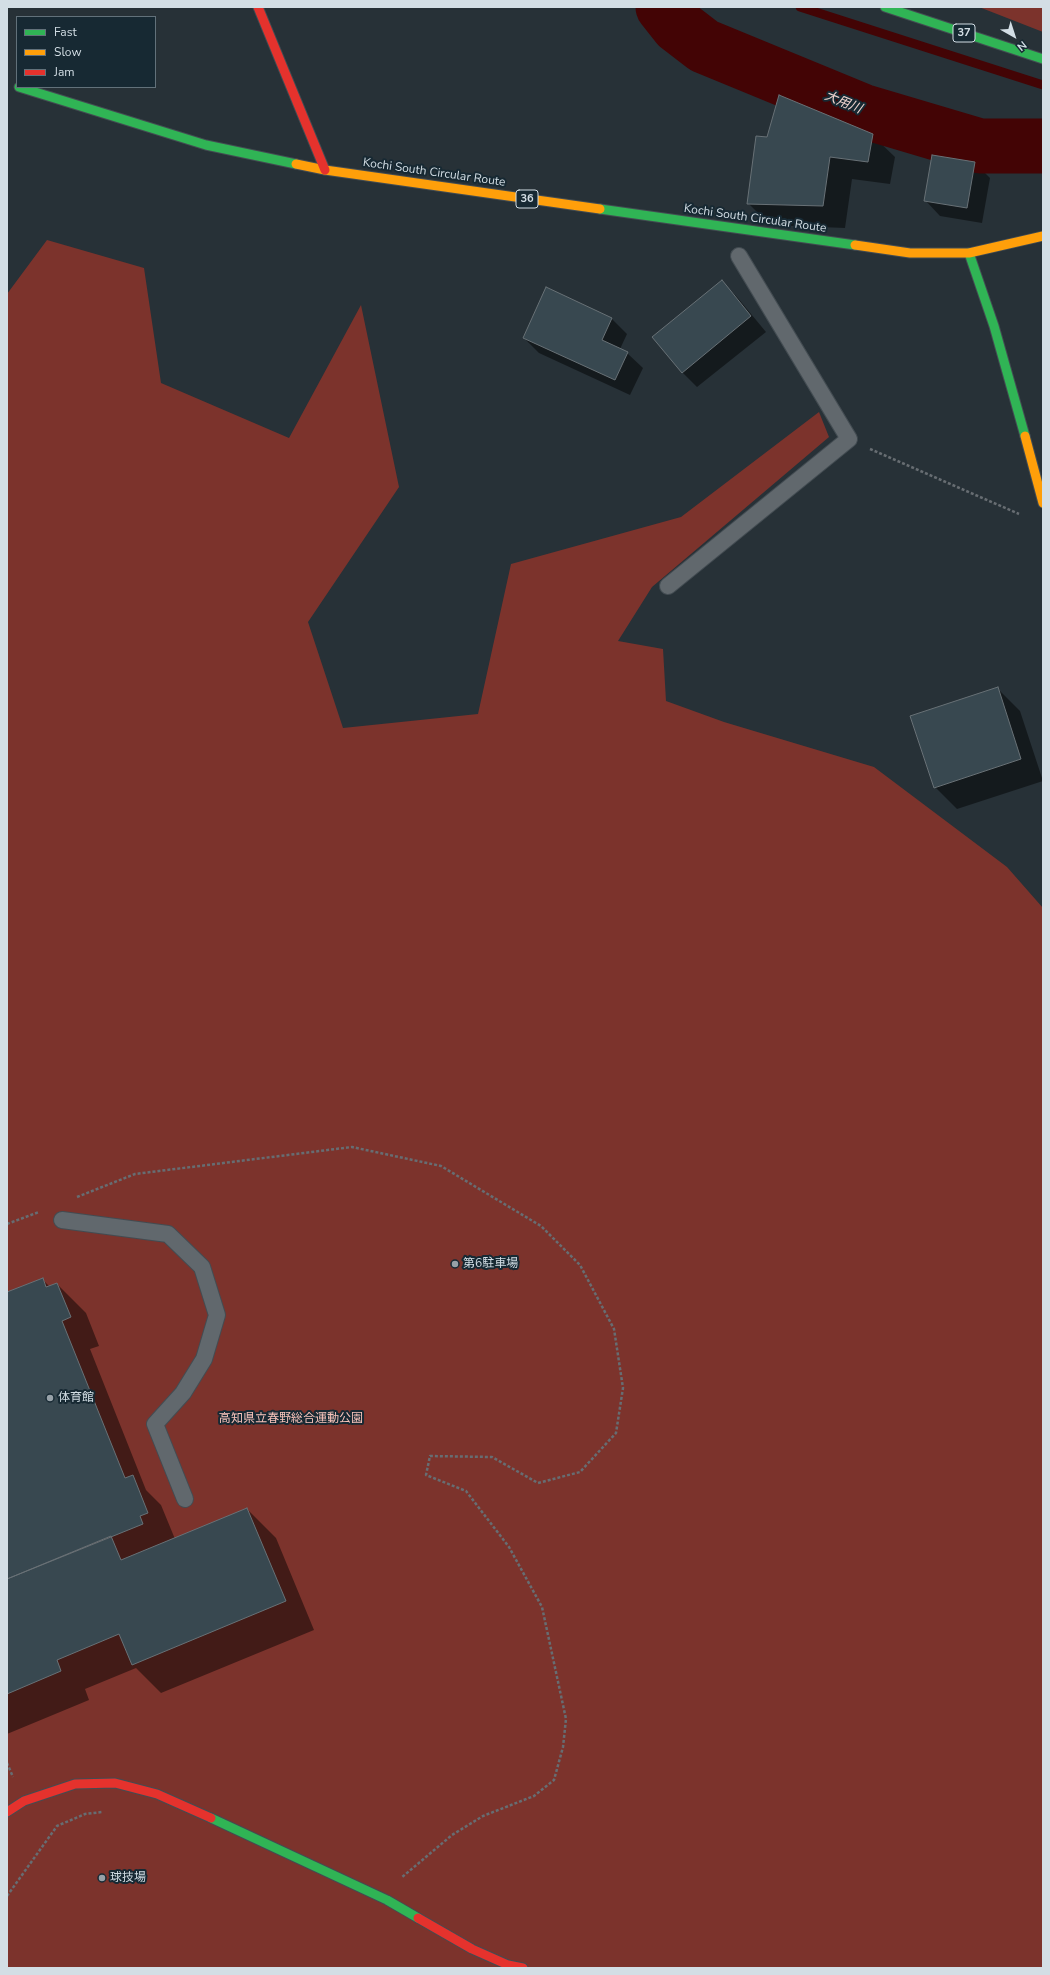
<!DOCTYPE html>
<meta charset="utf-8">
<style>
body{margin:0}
#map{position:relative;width:1050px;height:1975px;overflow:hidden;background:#273137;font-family:"Nunito Sans",sans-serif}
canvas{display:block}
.frame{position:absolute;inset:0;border:8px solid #d3dee5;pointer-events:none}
.legend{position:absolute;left:16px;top:16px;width:140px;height:72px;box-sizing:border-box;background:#172933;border:1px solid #62717a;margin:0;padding:5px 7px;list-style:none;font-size:12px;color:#d3dee5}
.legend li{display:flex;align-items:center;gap:8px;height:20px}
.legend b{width:20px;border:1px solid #62717a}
.north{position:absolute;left:994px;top:16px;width:40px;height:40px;-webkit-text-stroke:3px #172933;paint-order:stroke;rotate:141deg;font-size:11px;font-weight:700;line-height:16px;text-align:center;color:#d3dee5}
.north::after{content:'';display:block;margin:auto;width:14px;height:18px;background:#d3dee5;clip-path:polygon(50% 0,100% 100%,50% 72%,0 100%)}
</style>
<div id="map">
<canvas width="1050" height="1975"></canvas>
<div class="frame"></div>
<ul class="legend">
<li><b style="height:5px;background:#30b455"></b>Fast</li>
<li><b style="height:5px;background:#ff9f0a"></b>Slow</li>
<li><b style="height:5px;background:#e5322d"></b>Jam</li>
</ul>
<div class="north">N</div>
</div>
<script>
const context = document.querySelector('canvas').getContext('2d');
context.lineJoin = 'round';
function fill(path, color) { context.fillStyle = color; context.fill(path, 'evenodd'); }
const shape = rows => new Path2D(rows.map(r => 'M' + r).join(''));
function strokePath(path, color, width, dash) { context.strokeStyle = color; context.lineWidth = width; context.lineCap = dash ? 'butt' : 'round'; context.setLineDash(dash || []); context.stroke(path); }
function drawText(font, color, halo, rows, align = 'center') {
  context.font = font + ' "Nunito Sans","Noto Sans JP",sans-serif'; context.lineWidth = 4; context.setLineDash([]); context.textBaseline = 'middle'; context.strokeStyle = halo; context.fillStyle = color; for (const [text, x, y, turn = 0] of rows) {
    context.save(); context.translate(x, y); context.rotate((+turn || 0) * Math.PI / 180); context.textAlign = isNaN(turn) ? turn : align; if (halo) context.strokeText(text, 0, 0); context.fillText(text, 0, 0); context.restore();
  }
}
fill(shape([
 [979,7,1043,7,1043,32],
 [47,240,144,268,161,383,289,438,361,305,399,487,308,622,343,728,478,714,511,564,681,517,819,412,829,437,652,587,618,641,663,649,666,701,724,722,874,767,1007,867,1043,908,1043,1968,7,1968,7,294]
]), '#7c332c');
fill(shape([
 [872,135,895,157,890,184,852,179,845,228,770,225,748,203,768,138],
 [974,162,990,178,982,223,940,216,925,200],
 [722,282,737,297,766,332,697,387,682,372],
 [612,319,627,334,620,349,627,353,643,368,630,395,539,353,524,338],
 [997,688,1020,711,1043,781,957,809,935,787],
 [42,1279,50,1287,57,1284,86,1313,99,1346,90,1349,146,1490,161,1505,175,1539,247,1509,276,1538,314,1630,161,1693,136,1668,85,1689,89,1700,7,1734,7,1293]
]), '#0007');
strokePath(shape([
 [800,7,1043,85]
]), '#430405', 9);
strokePath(shape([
 [663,7,678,26,704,46,862,111,980,146,1043,146]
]), '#430405', 55);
const building = shape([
 [779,95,873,134,868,162,830,157,823,206,747,204,756,136,767,137,779,95],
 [932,155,975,162,967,208,924,201,932,155],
 [722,280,751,316,682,373,652,337,722,280],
 [546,287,612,318,602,340,628,352,615,380,523,338,546,287],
 [998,687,1021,759,934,788,910,716,998,687],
 [43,1278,46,1287,57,1283,71,1317,62,1321,125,1478,133,1475,148,1513,140,1516,143,1524,7,1579,7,1292,43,1278],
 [247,1508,286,1601,132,1665,119,1634,57,1660,61,1671,7,1694,7,1579,111,1536,121,1560,247,1508]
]);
fill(building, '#384850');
strokePath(building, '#687176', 1);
const lane = shape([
 [668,586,849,439,739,256],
 [62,1220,168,1234,202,1267,217,1315,204,1359,183,1393,155,1424,185,1499]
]);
const fast = shape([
 [885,7,1043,59],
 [19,87,206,145,296,164],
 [600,209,855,245],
 [969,253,994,326,1025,436],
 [211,1818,387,1900,418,1918]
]);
const slow = shape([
 [296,164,325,170,600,209],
 [855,245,910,253,969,253,1043,236],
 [1025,436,1043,503]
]);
const jam = shape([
 [258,7,325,170],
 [7,1812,24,1801,75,1784,115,1783,157,1794,211,1818],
 [418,1918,472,1949,508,1965,523,1968]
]);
strokePath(lane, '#434c52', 18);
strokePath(fast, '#434c52', 11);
strokePath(slow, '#434c52', 11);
strokePath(jam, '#434c52', 11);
strokePath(shape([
 [870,449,1019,514],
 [77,1197,135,1174,352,1147,441,1166,541,1226,580,1265,614,1329,623,1388,616,1433,580,1472,538,1483,492,1457,430,1456,426,1475,466,1491,509,1547,542,1607,566,1719,563,1747,554,1780,534,1796,483,1816,452,1835,401,1878],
 [7,1224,39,1212],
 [7,1763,13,1777],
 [7,1896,57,1826,85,1814,102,1812]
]), '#676d72', 2.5, [3, 2]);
strokePath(lane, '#61686d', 16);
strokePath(fast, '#30b455', 9);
strokePath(slow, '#ff9f0a', 9);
strokePath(jam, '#e5322d', 9);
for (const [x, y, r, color] of [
 [455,1264,4,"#97a1a8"],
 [50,1398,4,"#97a1a8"],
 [102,1878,4,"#97a1a8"]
]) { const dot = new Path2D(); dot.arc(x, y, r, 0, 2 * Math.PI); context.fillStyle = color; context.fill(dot); strokePath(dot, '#172933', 1.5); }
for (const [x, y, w] of [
 [964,33,22],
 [527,199,22]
]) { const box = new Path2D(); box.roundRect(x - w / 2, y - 9, w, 18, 3); context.fillStyle = '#172933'; context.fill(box); strokePath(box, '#d3dee5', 1); }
drawText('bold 11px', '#d3dee5', null, [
 ["37",964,33],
 ["36",527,199]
]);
drawText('12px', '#d3dee5', '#172933', [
 ["Kochi South Circular Route",434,173,8],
 ["Kochi South Circular Route",755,219,8]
]);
drawText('12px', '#d3dee5', '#172933', [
 ["第6駐車場",463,1264],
 ["体育館",58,1398],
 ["球技場",110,1878]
], 'left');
drawText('12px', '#fac4bb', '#172933', [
 ["高知県立春野総合運動公園",291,1419]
]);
drawText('italic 13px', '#f2d6d1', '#172933', [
 ["大用川",843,103,22]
]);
</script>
